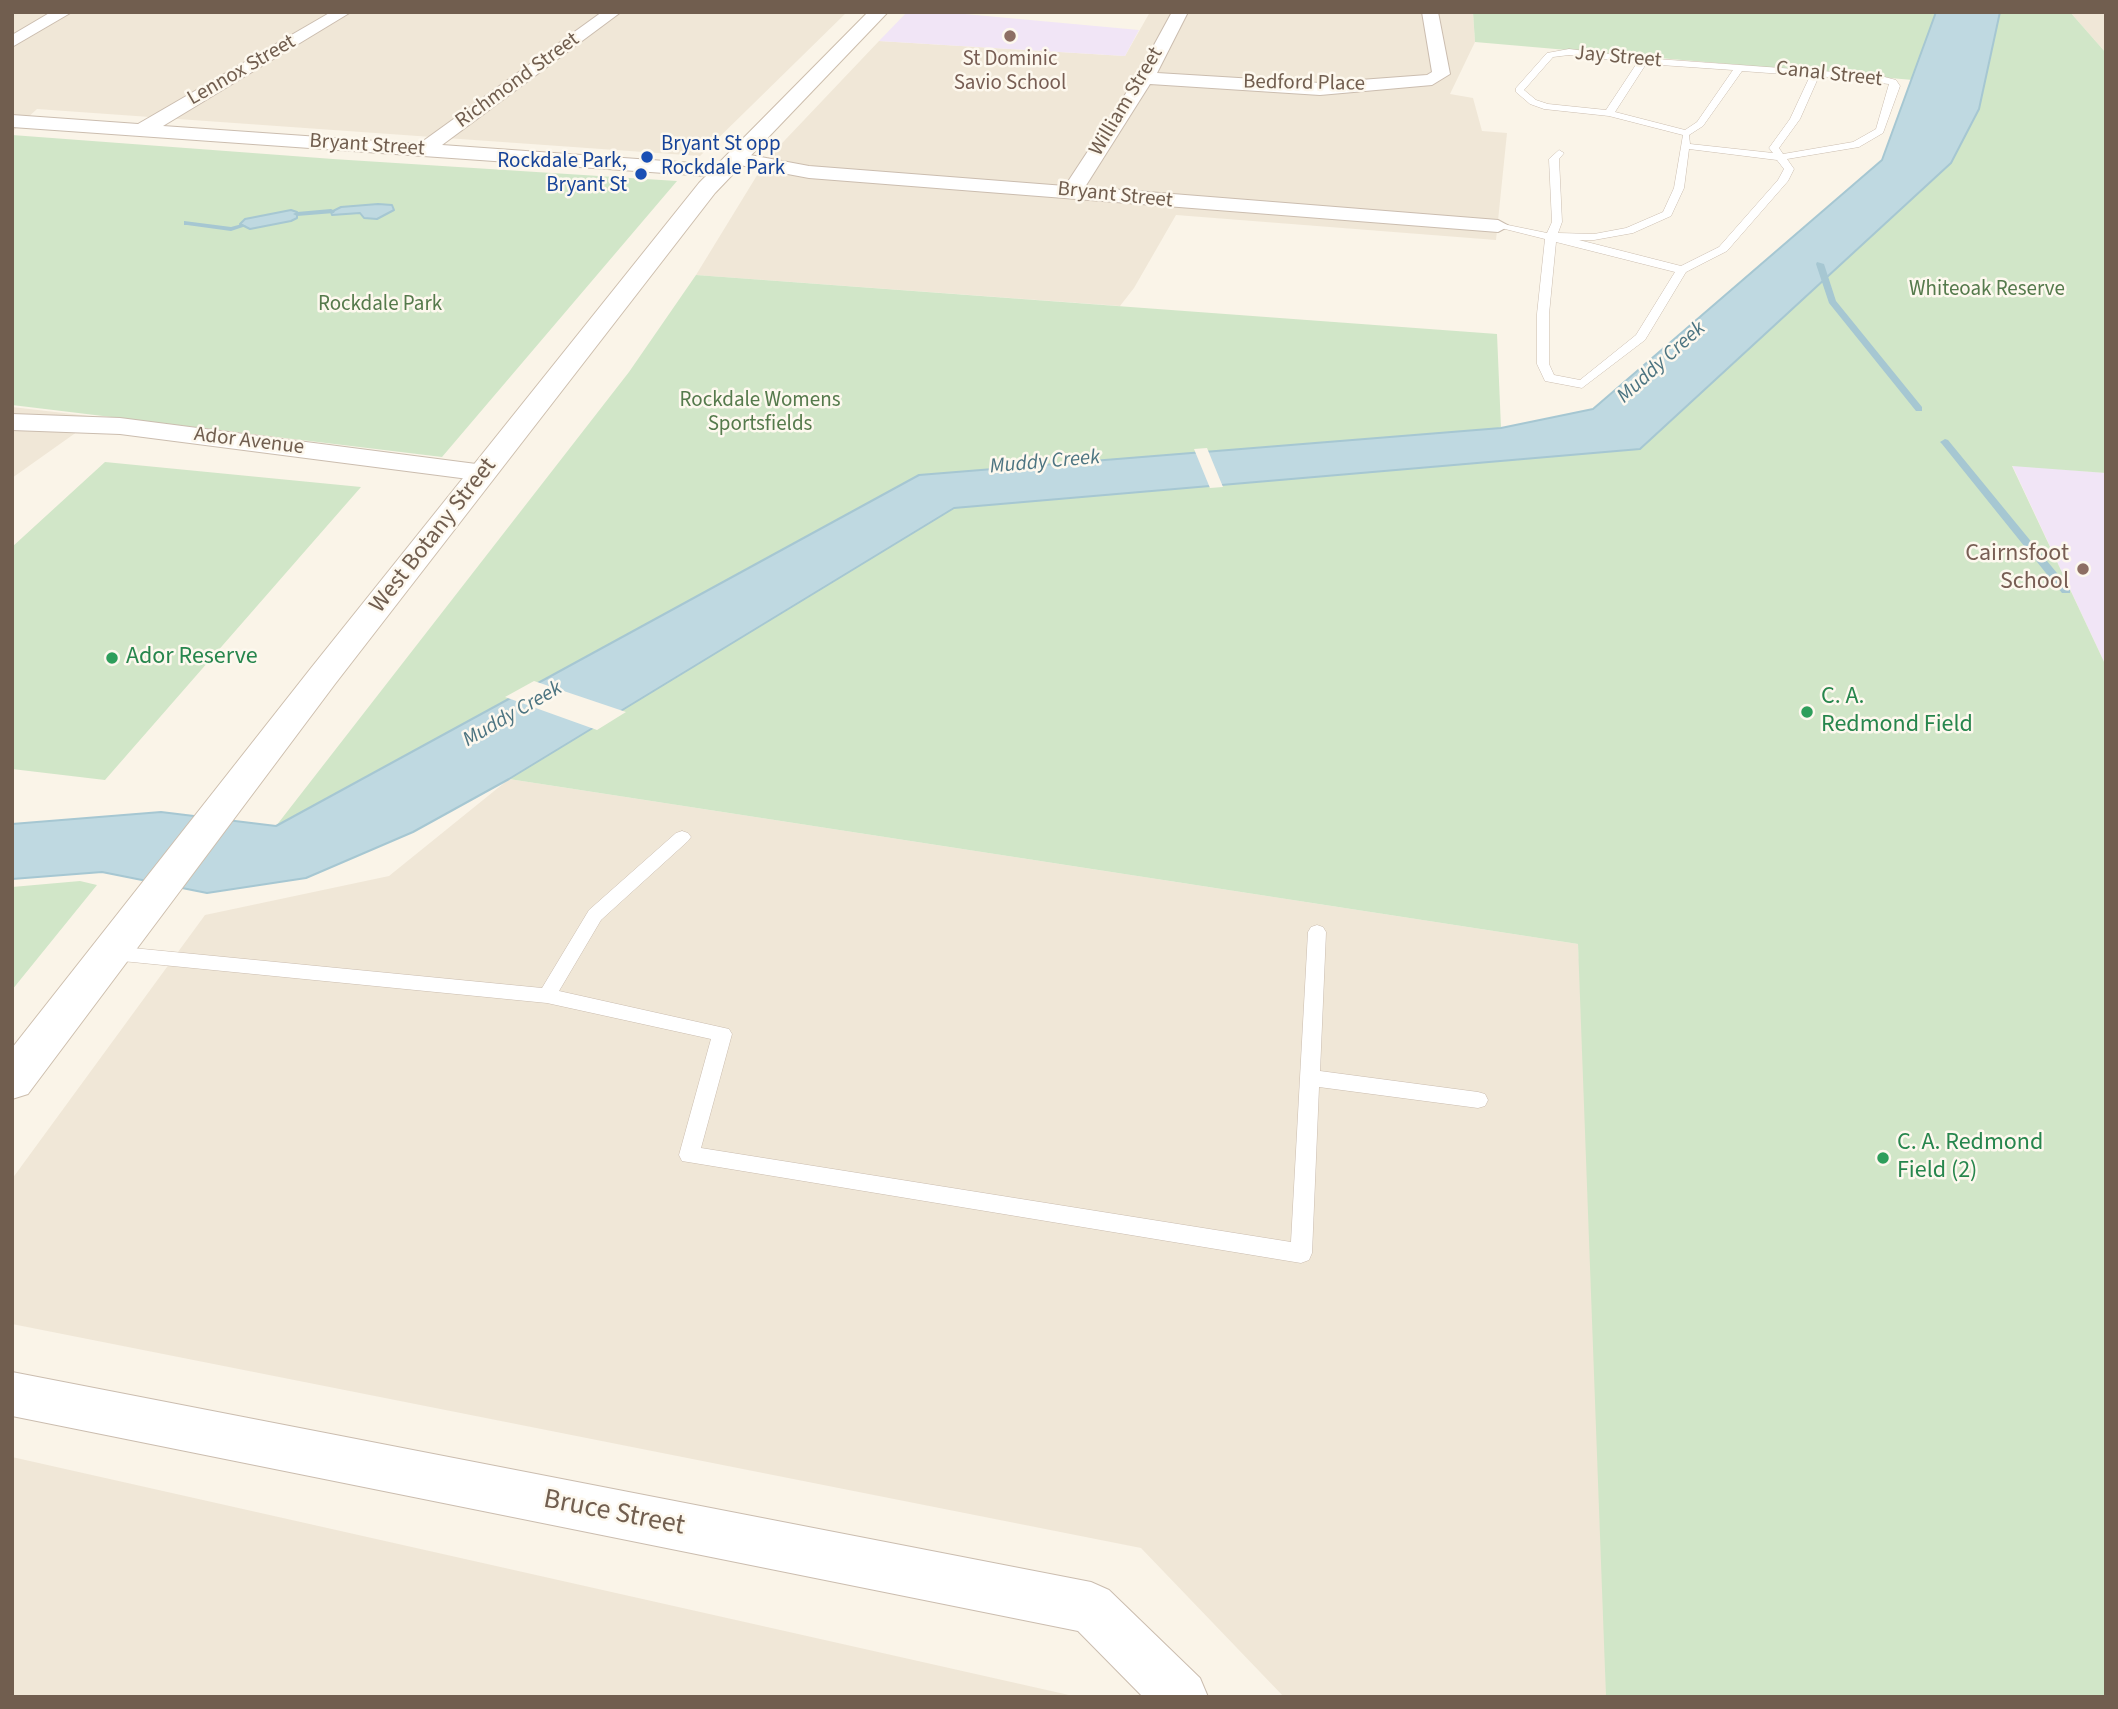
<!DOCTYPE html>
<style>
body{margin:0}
#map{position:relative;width:2118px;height:1709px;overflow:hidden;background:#faf4e8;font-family:"Source Sans 3",sans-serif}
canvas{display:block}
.frame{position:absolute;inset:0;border:14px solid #715e4f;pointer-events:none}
</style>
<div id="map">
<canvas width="2118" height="1709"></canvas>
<div class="frame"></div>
</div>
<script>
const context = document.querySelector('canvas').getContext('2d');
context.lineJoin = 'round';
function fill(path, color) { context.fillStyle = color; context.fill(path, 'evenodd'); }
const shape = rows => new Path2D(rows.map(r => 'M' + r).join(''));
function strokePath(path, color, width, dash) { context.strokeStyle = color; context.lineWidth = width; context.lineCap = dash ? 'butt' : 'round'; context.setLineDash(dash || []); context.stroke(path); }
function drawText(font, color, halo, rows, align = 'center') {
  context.font = font + ' "Source Sans 3",sans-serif'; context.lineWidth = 5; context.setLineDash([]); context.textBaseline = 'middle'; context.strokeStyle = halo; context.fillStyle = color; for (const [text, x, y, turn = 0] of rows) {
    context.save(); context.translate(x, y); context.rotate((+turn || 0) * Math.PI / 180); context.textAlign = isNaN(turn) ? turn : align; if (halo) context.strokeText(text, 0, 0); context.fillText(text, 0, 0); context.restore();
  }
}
fill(shape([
 [12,12,847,12,700,156,37,109,12,132],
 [1150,12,1473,12,1475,42,1450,94,1473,98,1482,131,1507,133,1496,240,1176,215,1134,288,1120,306,696,275,767,159,879,41,1125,56],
 [2070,12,2106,12,2106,53],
 [12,407,98,417,12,478],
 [509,779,1578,944,1601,1329,1606,1697,1284,1697,1141,1548,12,1324,12,1179,205,915,389,876],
 [12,1457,1069,1695,1070,1697,12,1697]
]), '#f0e7d7');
fill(shape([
 [907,12,943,12,1139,30,1125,56,879,41],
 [2012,465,2106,473,2106,666]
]), '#f1e5f6');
fill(shape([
 [1473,12,1936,12,1913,80,1475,42],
 [2000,12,2070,12,2106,53,2106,473,2012,466,2106,666,2106,1697,1606,1697,1578,944,509,779,954,508,1640,449,1806,295,1979,109],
 [12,135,333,159,677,181,442,457,12,405],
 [696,275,1497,334,1501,428,919,475,276,826,629,372],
 [105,462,361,487,105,780,12,769,12,547],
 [80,881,97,885,12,990,12,887]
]), '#d1e6c8');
const water = shape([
 [1936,12,2000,12,1979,109,1951,163,1640,449,954,508,509,779,413,832,306,878,207,893,102,872,12,879,12,824,161,812,276,826,919,475,1501,428,1593,409,1882,160,1936,12],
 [378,204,392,205,394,210,377,219,364,218,360,213,332,215,331,212,341,207,378,204],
 [291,210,297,212,297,218,291,221,250,229,240,224,245,219,291,210]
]);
fill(water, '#bfd9e1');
strokePath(water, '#a6c7d2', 2);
fill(shape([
 [1207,448,1223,487,1210,488,1194,449],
 [534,681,626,712,597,730,505,697]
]), '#faf4e8');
fill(shape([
 [331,209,335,211,334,213,297,216,293,214,297,212,331,209],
 [184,221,231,227,242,224,246,226,231,231,187,225,184,225,184,221],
 [1817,262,1824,264,1836,301,1922,407,1922,411,1916,411,1829,303,1816,264,1817,262],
 [1945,439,1948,440,2070,589,2070,593,2062,593,1942,444,1940,442,1945,439]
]), '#a6c7d2');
const lane = shape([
 [1569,49,1643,58,1877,75,1896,80,1900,86,1883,133,1859,147,1787,159,1794,169,1788,181,1727,251,1686,272,1645,340,1582,388,1545,381,1537,364,1537,314,1545,239,1493,226,1498,223,1547,233,1552,222,1549,159,1559,150,1564,153,1559,159,1562,222,1558,233,1594,234,1626,228,1663,212,1674,188,1683,135,1609,116,1544,109,1530,104,1516,92,1516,88,1547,53,1569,49],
 [1569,55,1637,63,1606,110,1548,104,1536,100,1524,90,1553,57,1569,55],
 [1646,64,1733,70,1697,122,1685,130,1615,112,1646,64],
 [1742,71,1810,76,1790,119,1769,148,1773,153,1690,144,1689,135,1703,126,1742,71],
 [1819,76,1889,84,1876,129,1853,142,1783,154,1779,148,1800,119,1819,76],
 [1689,149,1777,160,1784,169,1778,180,1719,247,1681,266,1579,240,1594,240,1633,233,1671,216,1684,188,1689,149],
 [1556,242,1675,272,1636,335,1580,380,1554,375,1549,364,1549,314,1556,242],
 [682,831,688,833,691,837,688,841,601,920,559,991,729,1029,732,1034,701,1148,1291,1242,1308,932,1311,927,1317,925,1323,927,1326,932,1320,1071,1478,1092,1485,1094,1488,1100,1485,1106,1478,1108,1319,1087,1312,1253,1309,1260,1301,1263,682,1161,679,1155,711,1039,547,1003,112,960,105,958,103,953,105,948,112,946,542,988,589,910,676,833,682,831]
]);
const street = shape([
 [51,12,72,12,12,47,12,35,51,12],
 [331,12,351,12,163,126,419,144,602,12,621,12,442,145,721,165,731,171,721,177,12,127,12,115,138,124,331,12],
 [1172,12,1188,12,1157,73,1320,83,1427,75,1432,72,1422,12,1438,12,1450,74,1432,85,1320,95,1150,84,1085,187,1498,220,1509,226,1498,232,809,178,734,164,724,158,734,152,809,166,1065,186,1136,78,1172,12],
 [12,414,120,418,484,465,493,467,497,473,493,479,484,481,120,434,12,430,12,414],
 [12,1372,1091,1582,1109,1590,1200,1678,1208,1697,1143,1697,1078,1631,12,1416,12,1372]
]);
const secondary = shape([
 [868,12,888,12,715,193,335,684,28,1094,12,1099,12,1048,311,668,699,183,868,12]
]);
strokePath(lane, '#cbbdaf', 1);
strokePath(street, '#cbbdaf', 2);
strokePath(secondary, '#cdbead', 2);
fill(lane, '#fff');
fill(street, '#fff');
fill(secondary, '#fff');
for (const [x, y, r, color] of [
 [1010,36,7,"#8d6e63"],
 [647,157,7,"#1a4fb4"],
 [641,174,7,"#1a4fb4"],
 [2083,569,7,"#8d6e63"],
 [112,658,7,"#2e9e5b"],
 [1807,712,7,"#2e9e5b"],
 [1883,1158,7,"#2e9e5b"]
]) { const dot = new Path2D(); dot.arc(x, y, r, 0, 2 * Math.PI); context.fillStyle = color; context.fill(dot); strokePath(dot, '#fdf8ee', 2.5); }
drawText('21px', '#715e4f', '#fdf8ee', [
 ["Jay Street",1618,58,5],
 ["Lennox Street",242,71,-30],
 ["Canal Street",1829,75,6],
 ["Richmond Street",518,81,-36],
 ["Bedford Place",1304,84,1],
 ["William Street",1127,102,-59],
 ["Bryant Street",367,146,4],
 ["Bryant Street",1115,196,6],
 ["Ador Avenue",249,442,7]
]);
drawText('21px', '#785e54', '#fdf8ee', [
 ["St Dominic",1010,60],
 ["Savio School",1010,84]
]);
drawText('21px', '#164399', '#fdf8ee', [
 ["Bryant St opp",661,145],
 ["Rockdale Park",661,169],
 ["Rockdale Park,",627,162,"right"],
 ["Bryant St",627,186,"right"]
], 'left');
drawText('21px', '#557a4c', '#fdf8ee', [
 ["Whiteoak Reserve",1987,290],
 ["Rockdale Park",380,305],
 ["Rockdale Womens",760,401],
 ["Sportsfields",760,425]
]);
drawText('italic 21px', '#4c7481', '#fdf8ee', [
 ["Muddy Creek",1662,363,-42],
 ["Muddy Creek",1045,463,-5],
 ["Muddy Creek",513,715,-30]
]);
drawText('24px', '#715e4f', '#fdf8ee', [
 ["West Botany Street",434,536,-52]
]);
drawText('24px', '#785e54', '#fdf8ee', [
 ["Cairnsfoot",2069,555],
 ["School",2069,583]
], 'right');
drawText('24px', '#27864d', '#fdf8ee', [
 ["Ador Reserve",126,658],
 ["C. A.",1821,698],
 ["Redmond Field",1821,726],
 ["C. A. Redmond",1897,1144],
 ["Field (2)",1897,1172]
], 'left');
drawText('28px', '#715e4f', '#fdf8ee', [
 ["Bruce Street",614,1514,11]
]);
</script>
